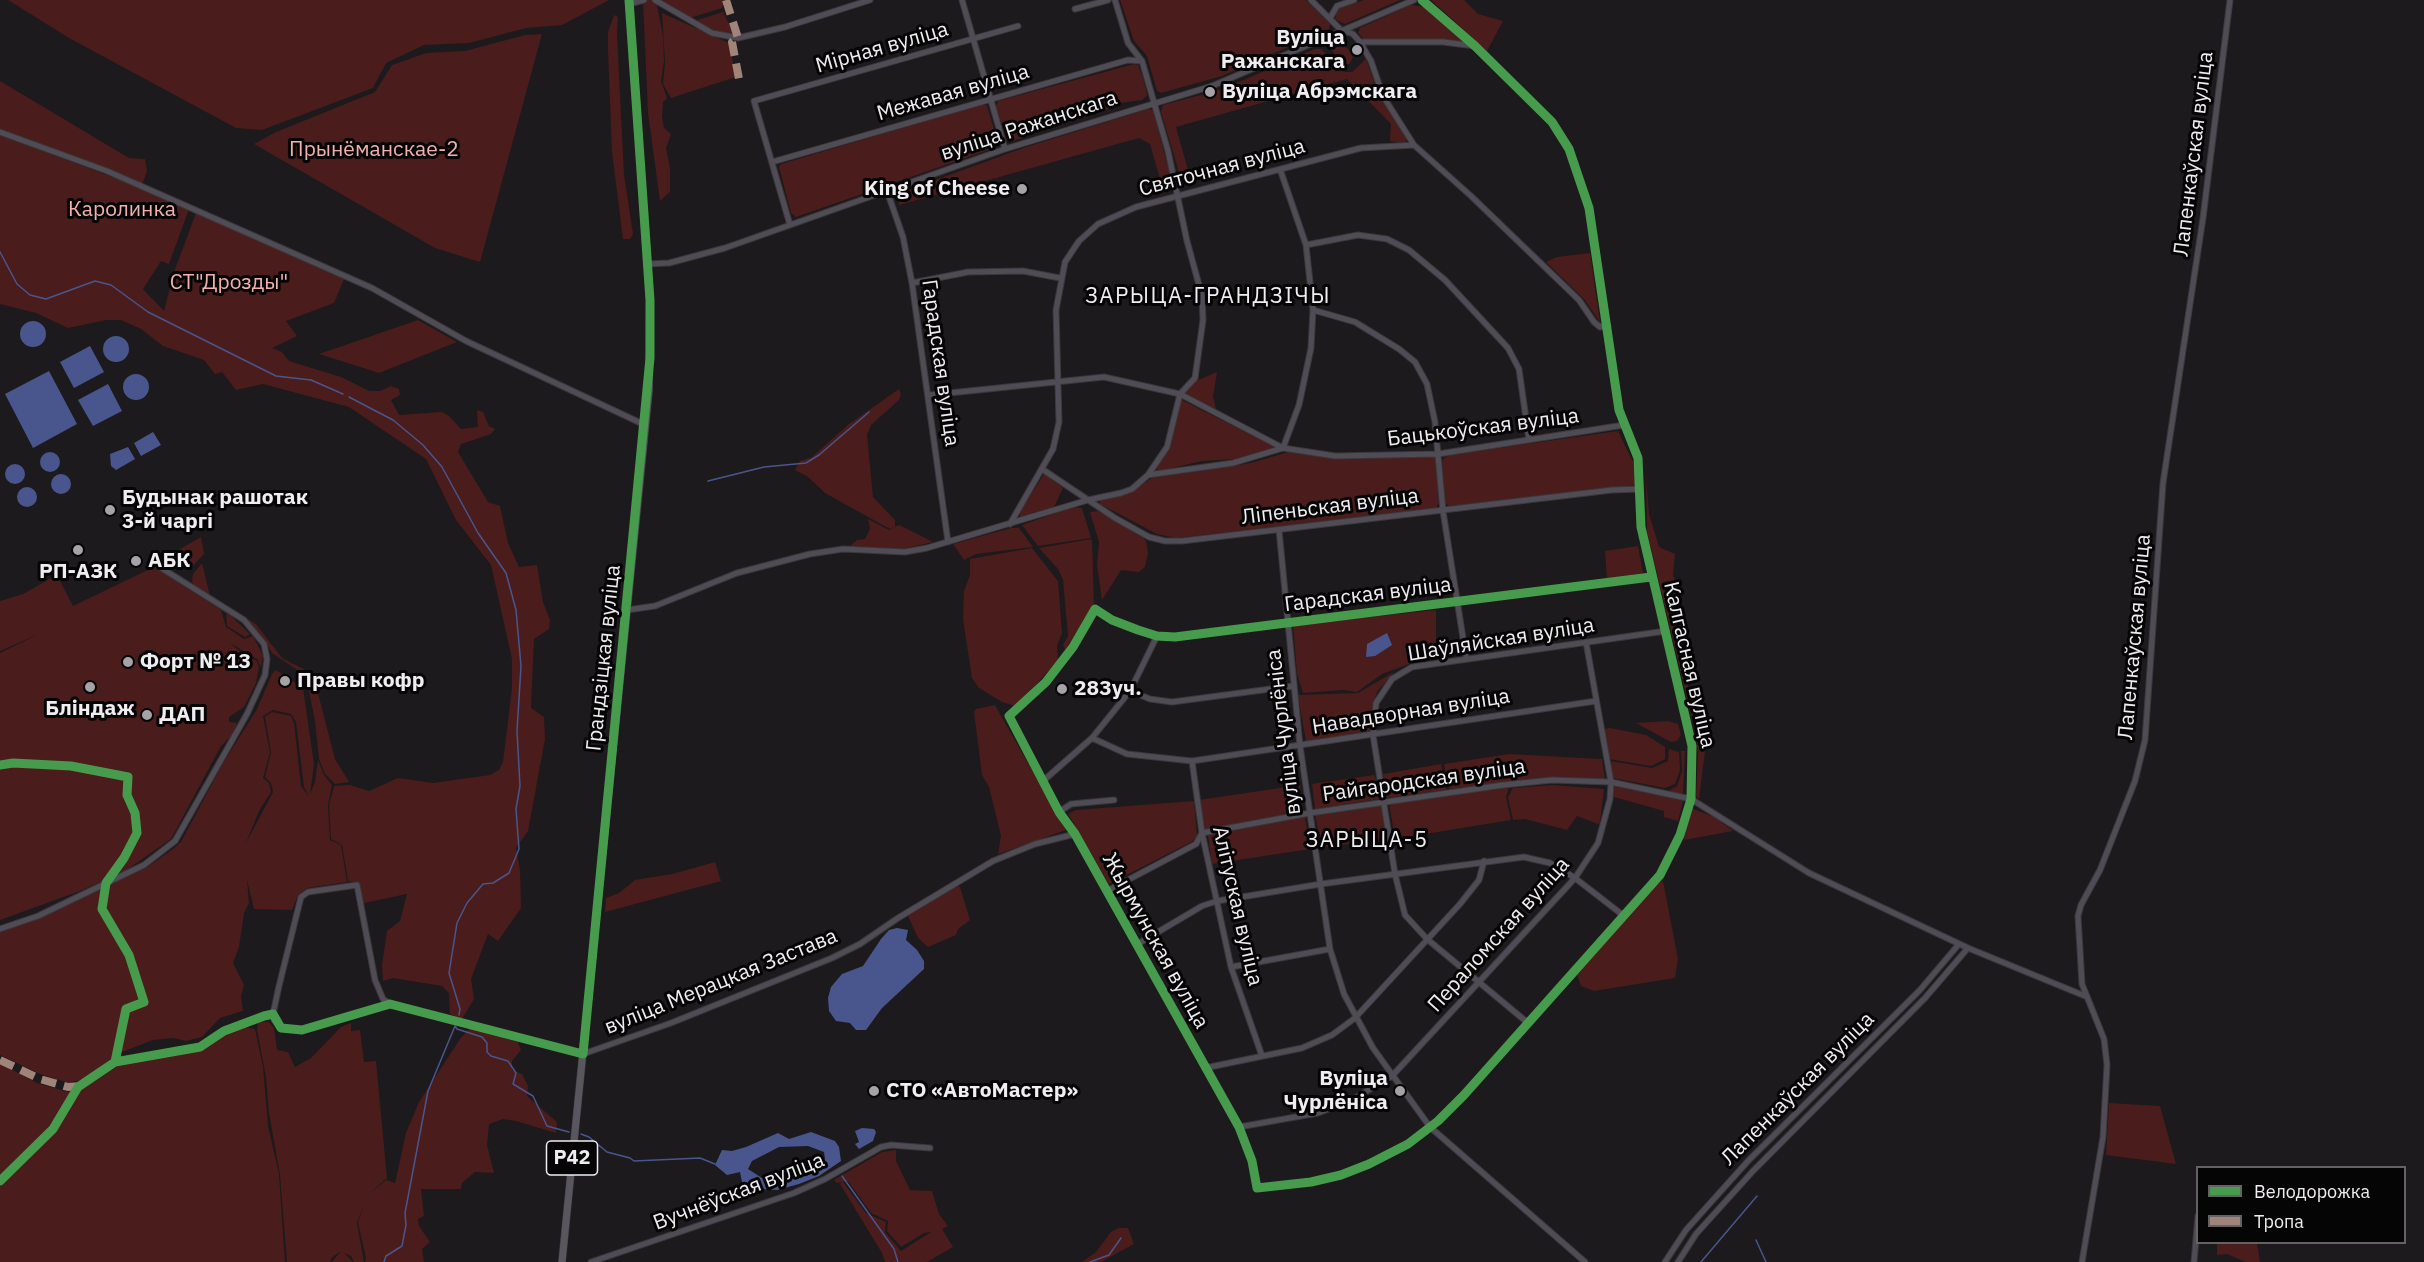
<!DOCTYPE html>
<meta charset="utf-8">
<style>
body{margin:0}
#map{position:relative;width:2424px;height:1262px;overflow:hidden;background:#1c1a1c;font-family:"IBM Plex Sans",sans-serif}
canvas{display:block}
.legend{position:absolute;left:2196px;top:1166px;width:210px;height:78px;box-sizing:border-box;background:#060506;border:2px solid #646264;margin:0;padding:8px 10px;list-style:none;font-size:18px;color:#f0edf0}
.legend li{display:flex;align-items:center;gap:12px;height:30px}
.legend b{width:30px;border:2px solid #646264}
</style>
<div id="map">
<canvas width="2424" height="1262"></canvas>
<ul class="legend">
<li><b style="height:8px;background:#469c4c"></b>Велодорожка</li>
<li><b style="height:8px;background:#a18479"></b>Тропа</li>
</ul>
</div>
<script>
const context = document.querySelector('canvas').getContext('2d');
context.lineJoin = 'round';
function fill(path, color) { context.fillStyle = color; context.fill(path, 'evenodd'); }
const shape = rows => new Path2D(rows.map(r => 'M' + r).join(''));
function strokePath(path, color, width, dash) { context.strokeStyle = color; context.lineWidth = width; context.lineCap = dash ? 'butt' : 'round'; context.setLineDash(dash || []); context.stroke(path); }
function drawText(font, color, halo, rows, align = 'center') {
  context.font = font + ' "IBM Plex Sans",sans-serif'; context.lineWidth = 6; context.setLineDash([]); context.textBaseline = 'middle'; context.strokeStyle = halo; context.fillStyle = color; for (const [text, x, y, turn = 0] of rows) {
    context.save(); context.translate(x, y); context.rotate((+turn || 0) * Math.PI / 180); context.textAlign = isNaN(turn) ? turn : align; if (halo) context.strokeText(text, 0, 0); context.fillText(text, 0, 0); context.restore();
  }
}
fill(shape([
 [8,0,609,0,562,25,526,28,469,43,424,45,386,63,373,88,262,130,236,128,69,38],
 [643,0,656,0,663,36,664,61,661,81,667,98,663,102,662,117,664,128,671,134,666,148,670,168,670,192,660,201,648,113],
 [662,0,724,0,722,8,690,18],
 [1120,0,1306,0,1330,24,1329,29,1222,76,1161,93,1157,91,1147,56,1134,41],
 [1364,0,1400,0,1345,24,1335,19,1337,9],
 [1431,0,1464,0,1478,14,1503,21,1487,51],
 [1411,5,1425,7,1466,42,1446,39,1364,39,1358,33,1360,28],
 [723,12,735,36,723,34,694,21],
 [662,13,729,43,736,77,671,98,663,84,665,62],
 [614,15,618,17,617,34,624,175,633,234,630,239,623,239,612,152,608,51,608,32],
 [542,34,480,262,435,248,254,144,276,132,375,92,392,65,426,53,465,51,525,35],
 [1336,39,1349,50,1353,58,1349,64,1344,64,1327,45],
 [1315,49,1321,49,1345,72,1352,72,1366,59,1377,91,1408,139,1404,143,1390,141,1391,124,1347,79,1176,127,1191,181,1181,179,1161,112,1163,105,1223,89],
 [1134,64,1138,65,1142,75,1146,89,1147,96,1142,100,1120,103,1115,107,1012,141,1006,139,996,106,998,101],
 [0,81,129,158,145,159,147,171,141,188,189,209,169,264,161,261,143,289,164,311,174,272,196,213,344,279,334,303,286,321,297,336,272,348,282,352,289,361,341,377,369,391,380,391,391,386,399,389,400,395,391,400,399,415,442,412,449,416,461,429,478,427,477,410,483,412,489,426,495,429,491,434,461,444,458,452,488,502,500,506,508,543,519,567,537,565,543,602,550,620,549,629,534,639,531,708,544,717,545,739,528,831,516,848,520,870,521,908,498,941,488,934,471,979,474,999,462,1019,450,1014,449,993,442,986,393,978,383,981,382,965,387,931,400,921,407,894,364,903,359,883,348,881,342,845,331,839,329,805,334,786,350,785,369,791,398,778,433,783,490,775,499,770,503,762,512,688,512,659,491,565,456,520,426,459,349,407,263,384,236,390,222,372,215,374,204,360,163,346,141,329,121,320,106,320,68,328,36,313,0,304,0,135,112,177,115,171,0,129],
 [983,104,987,106,997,139,994,148,796,217,791,213,779,167,781,164],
 [1148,109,1153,110,1171,178,1170,188,1160,196,1163,189,1150,144,1139,138,899,205,898,197,900,193,1023,148],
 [1590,253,1600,322,1584,299,1546,262,1557,257],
 [418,320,457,342,379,373,319,354],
 [1217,372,1213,397,1216,409,1183,392,1196,381],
 [899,389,901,394,899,400,871,425,867,435,873,497,895,520,895,527,899,525,933,542,902,549,850,546,857,540,865,539,870,529,868,519,889,530,895,527,890,529,859,512,825,493,807,476,795,470,800,461,812,457,849,424],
 [1180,399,1275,447,1236,459,1202,461,1159,471,1157,469,1158,465,1171,445],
 [1618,431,1633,462,1636,485,1449,506,1445,503,1442,460,1449,455],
 [1288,452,1338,459,1433,457,1436,458,1439,503,1436,508,1176,538,1157,534,1100,504,1100,499,1134,490,1152,478,1251,463],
 [1044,474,1063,488,1054,507,1020,517,1020,512],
 [1646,476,1649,514,1659,547,1675,554,1673,575,1679,592,1675,621,1678,649,1693,703,1707,735,1699,799,1696,796,1698,754,1696,736,1647,532],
 [1073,507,1082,508,1091,538,1038,546,1022,525],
 [1098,511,1141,535,1146,541,1148,553,1145,567,1139,572,1121,570,1102,600,1097,565,1099,542,1090,512],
 [1011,528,1019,528,1033,547,976,554,964,560,953,544],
 [201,537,204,554,192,567,175,552],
 [1092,539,1094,604,1065,650,1063,645,1068,636,1063,580,1058,569,1039,548],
 [1638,546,1643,573,1607,579,1605,551],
 [1032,548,1058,581,1062,633,1057,646,1058,661,1016,706,1002,702,979,688,972,678,963,619,964,591,970,575,970,559],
 [202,563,210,596,194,586,192,581,193,574],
 [154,567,221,610,226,627,244,639,253,636,263,656,261,667,257,659,230,643,244,655,257,661,259,667,256,683,244,707,229,717,229,722,237,723,232,735,221,746,171,839,128,869,80,891,0,920,0,653,39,634,0,651,0,601,23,594,55,576,58,577,73,606],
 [1436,610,1436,654,1382,674,1357,692,1342,690,1303,693,1297,674,1293,625],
 [238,613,256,624,282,658,313,674,335,759,349,782,335,784,325,774,319,759,315,721,306,676,272,653,262,636],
 [226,614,230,615,250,634,245,637,227,626],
 [276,670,303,688,314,764,310,794,315,782,318,760,324,775,332,785,328,805,330,840,341,845,347,882,307,888,298,895,292,910,254,909,247,880,249,903,244,913,239,947,233,963,244,985,241,996,243,1011,220,1018,202,1037,186,1041,174,1038,153,1040,117,1054,84,1079,69,1083,40,1074,0,1055,0,931,146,868,173,849,181,842,222,765,257,709,272,674],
 [273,710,291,714,296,722,304,787,309,797,301,786,294,723,291,716,272,712,265,717,271,752,265,777,271,783,273,792,246,843,259,811,271,792,269,783,263,778,270,752,263,716],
 [1394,672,1377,692,1371,712,1369,732,1306,741,1298,695,1358,693],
 [995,705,1066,830,998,854,1001,836,989,787,982,775,974,712,976,709],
 [1668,721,1678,724,1681,735,1677,741,1671,742,1636,723],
 [1610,728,1646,735,1665,747,1665,759,1651,766,1609,759,1604,729],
 [1669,749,1679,752,1680,770,1675,784,1665,788,1613,778,1610,761,1652,768,1668,761],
 [1681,751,1685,751,1683,796,1667,792,1677,786,1682,771],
 [1509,754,1602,759,1605,779,1548,778,1449,789,1444,764],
 [1441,764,1446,790,1387,798,1383,774],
 [1375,775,1379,799,1315,809,1312,784],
 [1300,785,1303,811,1205,830,1199,800],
 [1552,785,1604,789,1600,822,1598,824,1577,816,1567,830,1525,819,1513,820,1508,797,1513,788],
 [1612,785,1683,801,1678,821,1664,817,1664,811,1614,797],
 [1509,787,1506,797,1511,820,1395,839,1389,803],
 [1194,801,1197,836,1193,841,1109,884,1068,814,1076,810],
 [1381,805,1386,838,1322,848,1315,815],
 [1691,808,1714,817,1733,831,1684,840],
 [1305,817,1310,849,1212,864,1208,835],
 [715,862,721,881,605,912,606,898,619,893,635,880,672,874],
 [1663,881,1678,959,1675,978,1594,991,1581,986,1577,975,1582,968,1657,884],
 [957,886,960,887,970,920,958,929,956,935,928,947,918,938,908,916],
 [258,1021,269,1022,274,1028,277,1050,288,1052,295,1067,311,1058,341,1027,351,1023,351,1031,360,1030,364,1062,376,1061,387,1178,368,1195,386,1180,395,1183,406,1133,419,1102,460,1039,470,1028,518,1042,521,1050,512,1061,512,1070,522,1074,528,1086,527,1096,557,1122,556,1133,516,1121,503,1119,489,1124,487,1145,494,1173,475,1172,462,1183,461,1189,421,1189,424,1216,418,1219,419,1226,430,1242,422,1249,424,1262,365,1262,366,1258,358,1223,363,1207,357,1223,364,1262,354,1262,351,1256,344,1253,353,1262,332,1262,341,1251,332,1257,330,1262,287,1262,280,1175,269,1113,266,1077,257,1030],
 [244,1027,255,1029,263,1067,268,1126,279,1174,285,1262,0,1262,0,1063,37,1083,68,1092,83,1089,119,1065,203,1050,225,1035],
 [2109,1103,2160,1106,2176,1164,2106,1155],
 [896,1150,896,1161,910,1190,932,1191,939,1214,948,1226,942,1229,953,1247,927,1262,885,1262,882,1253,840,1184,842,1182,837,1183,834,1180,882,1152],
 [848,1181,871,1213,888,1221,887,1231,901,1247,924,1233,931,1232,901,1251,885,1232,886,1222,866,1213,843,1182],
 [1119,1228,1128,1228,1134,1244,1101,1262,1082,1262,1096,1252,1111,1232],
 [2217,1243,2257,1243,2260,1262,2246,1262,2227,1254,2217,1255]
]), '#4a1c1c');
fill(shape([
 '20 334a13 13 0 1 1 26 0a13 13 0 1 1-26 0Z',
 '103 349a13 13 0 1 1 26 0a13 13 0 1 1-26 0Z',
 [90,346,104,372,74,388,60,362],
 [49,371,77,424,33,448,5,394],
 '123 387a13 13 0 1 1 26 0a13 13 0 1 1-26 0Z',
 [108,384,122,411,93,426,78,400],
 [153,432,161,445,141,456,134,443],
 [128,447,135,459,116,470,111,466,110,454],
 '40 462a10 10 0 1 1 20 0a10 10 0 1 1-20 0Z',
 '5 474a10 10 0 1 1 20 0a10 10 0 1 1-20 0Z',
 '51 484a10 10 0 1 1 20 0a10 10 0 1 1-20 0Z',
 '17 497a10 10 0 1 1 20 0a10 10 0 1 1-20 0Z',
 [1387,633,1392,645,1375,656,1366,657,1367,644],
 [897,928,908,930,906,940,917,950,924,961,924,969,882,1008,866,1030,856,1030,850,1023,836,1021,829,1011,828,998,831,987,842,974,863,966,881,939,889,930],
 [862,1128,874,1129,876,1132,873,1141,859,1149,855,1144,859,1142,855,1131],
 [811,1132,835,1141,839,1147,841,1161,819,1176,799,1184,777,1190,749,1188,742,1182,740,1172,727,1175,715,1165,722,1150,732,1151,746,1147,778,1133,789,1139],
 [808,1146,824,1152,825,1159,762,1178,748,1169,752,1161,779,1147]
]), '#49568d');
strokePath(shape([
 [0,252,17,284,30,295,46,299,95,281,111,285,148,312,276,376,311,380,343,394],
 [349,397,393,420,423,445,442,467,478,533,506,573,516,610,521,666,517,731,520,786,516,809,519,849,509,873,493,883,483,884,467,903,457,923,449,973,460,1009,459,1015],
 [708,481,764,467,806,463,819,455,869,412],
 [581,1134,589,1137,607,1152,630,1158,634,1161,700,1158,715,1164],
 [842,1176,894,1249,898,1262],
 [1756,1240,1766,1262],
 [384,1262,386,1256,402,1246,406,1225,405,1213,428,1091,455,1026,457,1029,482,1037,487,1043,487,1052,491,1056,508,1061,516,1073,513,1084,533,1096,547,1126,569,1132],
 [1090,1262,1109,1255,1121,1238],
 [1701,1262,1757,1196]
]), '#49568d', 1.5);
const minor = shape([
 [655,0,712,33,738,38,785,27,870,0],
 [962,0,1005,149],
 [1115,0,1128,43,1142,61,1168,151,1187,241,1202,296,1203,320,1195,378,1180,394,1167,447,1148,475],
 [1311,0,1341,30,1353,34,1360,42,1371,61,1383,96,1414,145],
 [1422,0,1475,46,1552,122,1569,149,1589,208,1619,410,1638,458,1641,527,1692,746,1691,799,1680,835,1660,875,1464,1095,1438,1121,1408,1144,1369,1164,1341,1175,1311,1182,1257,1188,1252,1161,1239,1127,1075,834,1059,812,1009,716,1046,682,1073,647,1095,609,1112,620,1138,630,1157,636,1175,637,1651,577],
 [629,4,644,0],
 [1075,9,1108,0],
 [1330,18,1337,6,1354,0],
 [1360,42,1443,42,1475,46],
 [0,132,107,171,372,288,466,341,645,425],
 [772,162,1128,60,1142,61],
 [887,191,903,237,912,283,948,542],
 [790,225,754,101,1018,26],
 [1306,245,1358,235,1387,239,1409,250,1445,280,1508,348,1519,369,1529,440],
 [648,264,669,263,725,248,1005,149,1212,86,1414,0],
 [912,283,968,272,1023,271,1060,278],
 [1313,310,1355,322,1399,349,1415,362,1427,384,1435,422,1443,511,1466,657],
 [930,395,1104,377,1180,394,1283,448,1335,456,1438,454,1624,425],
 [1042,469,1115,518,1149,537,1165,541,1182,541,1612,490,1640,489],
 [1010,524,1053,449,1059,422,1056,310,1065,262,1079,241,1098,224,1136,207,1361,148,1414,145,1471,196,1579,300,1594,322,1600,327,1608,326],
 [1279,530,1300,746,1330,949,1344,994,1373,1048,1430,1127,1585,1262],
 [627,610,655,606,737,573,810,554,843,549,905,552,927,548,1088,500,1121,493,1132,489,1148,475,1233,463,1283,448,1299,405,1311,348,1313,310,1306,245,1280,169],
 [1130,691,1150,699,1172,702,1293,686],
 [1092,738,1127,754,1192,761,1596,701],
 [1192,761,1202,833,1231,967,1262,1056],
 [1043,781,1092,738,1130,691,1157,636],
 [1059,812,1071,804,1114,800],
 [1107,891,1196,844,1202,833,1310,813,1503,785,1552,780,1611,782,1691,799,1809,873,1968,948,2085,996],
 [0,929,38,916,144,865,175,841,247,714,265,675,267,659,264,644,244,620,155,564],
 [1136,945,1202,906,1217,901,1321,884,1524,857,1550,863,1575,878,1624,916],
 [1231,967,1330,949],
 [390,1004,302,1030,281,1028,274,1020,273,1014,279,986,301,897,308,892,357,885,375,980,383,999,390,1004,583,1054,671,1023,832,958,860,944,898,918,993,861,1035,844,1075,834],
 [1528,1023,1427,939,1405,915,1395,874,1373,735,1376,703,1392,679,1412,667,1666,631],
 [1205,1068,1302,1048,1332,1035,1355,1018,1460,904,1479,880,1484,861],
 [1239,1127,1318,1113,1352,1100,1392,1076,1575,878,1598,843,1610,799,1611,782,1586,642],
 [591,1262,794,1193,825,1179,881,1147,891,1145,930,1148],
 [1665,1262,1686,1230,1748,1161,1920,990,1959,944],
 [1678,1262,1696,1234,1753,1171,1925,998,1968,948],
 [2082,1262,2103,1137,2107,1065,2104,1039,2082,984,2078,916,2081,905,2100,870,2135,781,2145,740,2163,483,2203,218,2230,0],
 [2194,1262,2198,1216]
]);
const major = shape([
 [562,1262,649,390,650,300,629,0]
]);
strokePath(minor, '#3a383a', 7);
strokePath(major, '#3a383a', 8);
strokePath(minor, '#4f4c55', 5);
strokePath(major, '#595660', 7);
strokePath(shape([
 [726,0,738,38,732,42,739,79],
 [0,1060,40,1079,68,1087,80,1086]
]), '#a18479', 8, [15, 8]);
strokePath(shape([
 [1422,0,1475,46,1552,122,1569,149,1589,208,1619,410,1638,458,1641,527,1692,746,1691,799,1680,835,1660,875,1464,1095,1438,1121,1408,1144,1369,1164,1341,1175,1311,1182,1257,1188,1252,1161,1239,1127,1075,834,1059,812,1009,716,1046,682,1073,647,1095,609,1112,620,1138,630,1157,636,1175,637,1651,577],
 [0,765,13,763,71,766,128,777,127,795,135,813,137,833,124,858,106,883,102,909,129,955,144,1002,126,1009,115,1062],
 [0,1181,53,1129,78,1087,115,1062,200,1047,224,1031,264,1016,273,1014,281,1028,302,1030,390,1004,583,1054,650,358,650,300,629,0]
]), '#469c4c', 9);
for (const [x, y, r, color] of [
 [1357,50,6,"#a6a3a6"],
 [1210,92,6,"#a6a3a6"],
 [1022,189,6,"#a6a3a6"],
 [110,510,6,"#a6a3a6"],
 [78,550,6,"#a6a3a6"],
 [136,561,6,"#a6a3a6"],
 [128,662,6,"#a6a3a6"],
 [285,681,6,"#a6a3a6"],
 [90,687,6,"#a6a3a6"],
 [1062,689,6,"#a6a3a6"],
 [147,715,6,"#a6a3a6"],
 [874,1091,6,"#a6a3a6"],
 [1400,1091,6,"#a6a3a6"]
]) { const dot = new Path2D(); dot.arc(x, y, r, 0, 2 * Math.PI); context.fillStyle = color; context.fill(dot); strokePath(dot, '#060506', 2); }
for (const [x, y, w] of [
 [572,1158,51]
]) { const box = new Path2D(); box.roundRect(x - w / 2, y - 17, w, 34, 4.5); context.fillStyle = '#060506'; context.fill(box); strokePath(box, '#f0edf0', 1.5); }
drawText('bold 20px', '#f0edf0', null, [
 ["Р42",572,1158]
]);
drawText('bold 21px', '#f0edf0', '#060506', [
 ["Вуліца",1345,38,"right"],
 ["Ражанскага",1345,62,"right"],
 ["Вуліца Абрэмскага",1222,92],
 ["King of Cheese",1010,189,"right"],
 ["Будынак рашотак",122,498],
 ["3-й чаргі",122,522],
 ["АБК",148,561],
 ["РП-АЗК",78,572,"center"],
 ["Форт № 13",140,662],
 ["Правы кофр",297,681],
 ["283уч.",1074,689],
 ["Бліндаж",90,709,"center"],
 ["ДАП",159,715],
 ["Вуліца",1388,1079,"right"],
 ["Чурлёніса",1388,1103,"right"],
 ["СТО «АвтоМастер»",886,1091]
], 'left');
drawText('21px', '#f0edf0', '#060506', [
 ["Мірная вуліца",882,48,-16],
 ["Межавая вуліца",953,93,-16],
 ["вуліца Ражанскага",1029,126,-18],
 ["Лапенкаўская вуліца",2194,154,-83],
 ["Святочная вуліца",1222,168,-15],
 ["Гарадская вуліца",940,363,82],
 ["Бацькоўская вуліца",1483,428,-7],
 ["Ліпеньская вуліца",1330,507,-7],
 ["Гарадская вуліца",1368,595,-7],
 ["Лапенкаўская вуліца",2135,637,-85],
 ["Шаўляйская вуліца",1501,640,-9],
 ["Грандзіцкая вуліца",604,658,-84],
 ["Калгасная вуліца",1689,665,77],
 ["Навадворная вуліца",1411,712,-9],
 ["вуліца Чурлёніса",1284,732,-97],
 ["Райгародская вуліца",1424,781,-8],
 ["Алітуская вуліца",1237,906,77],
 ["Пераломская вуліца",1499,935,-48],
 ["Жырмунская вуліца",1155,941,61],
 ["вуліца Мерацкая Застава",721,982,-22],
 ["Лапенкаўская вуліца",1798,1089,-45],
 ["Вучнёўская вуліца",739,1192,-21]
]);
drawText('21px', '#f2b1ad', '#060506', [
 ["Прынёманскае-2",374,150],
 ["Каролинка",122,210],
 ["СТ\"Дрозды\"",229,283]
]);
context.letterSpacing = '1.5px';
drawText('22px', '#f0edf0', '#060506', [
 ["ЗАРЫЦА-ГРАНДЗІЧЫ",1208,297],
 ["ЗАРЫЦА-5",1367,841]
]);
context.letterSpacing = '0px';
</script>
